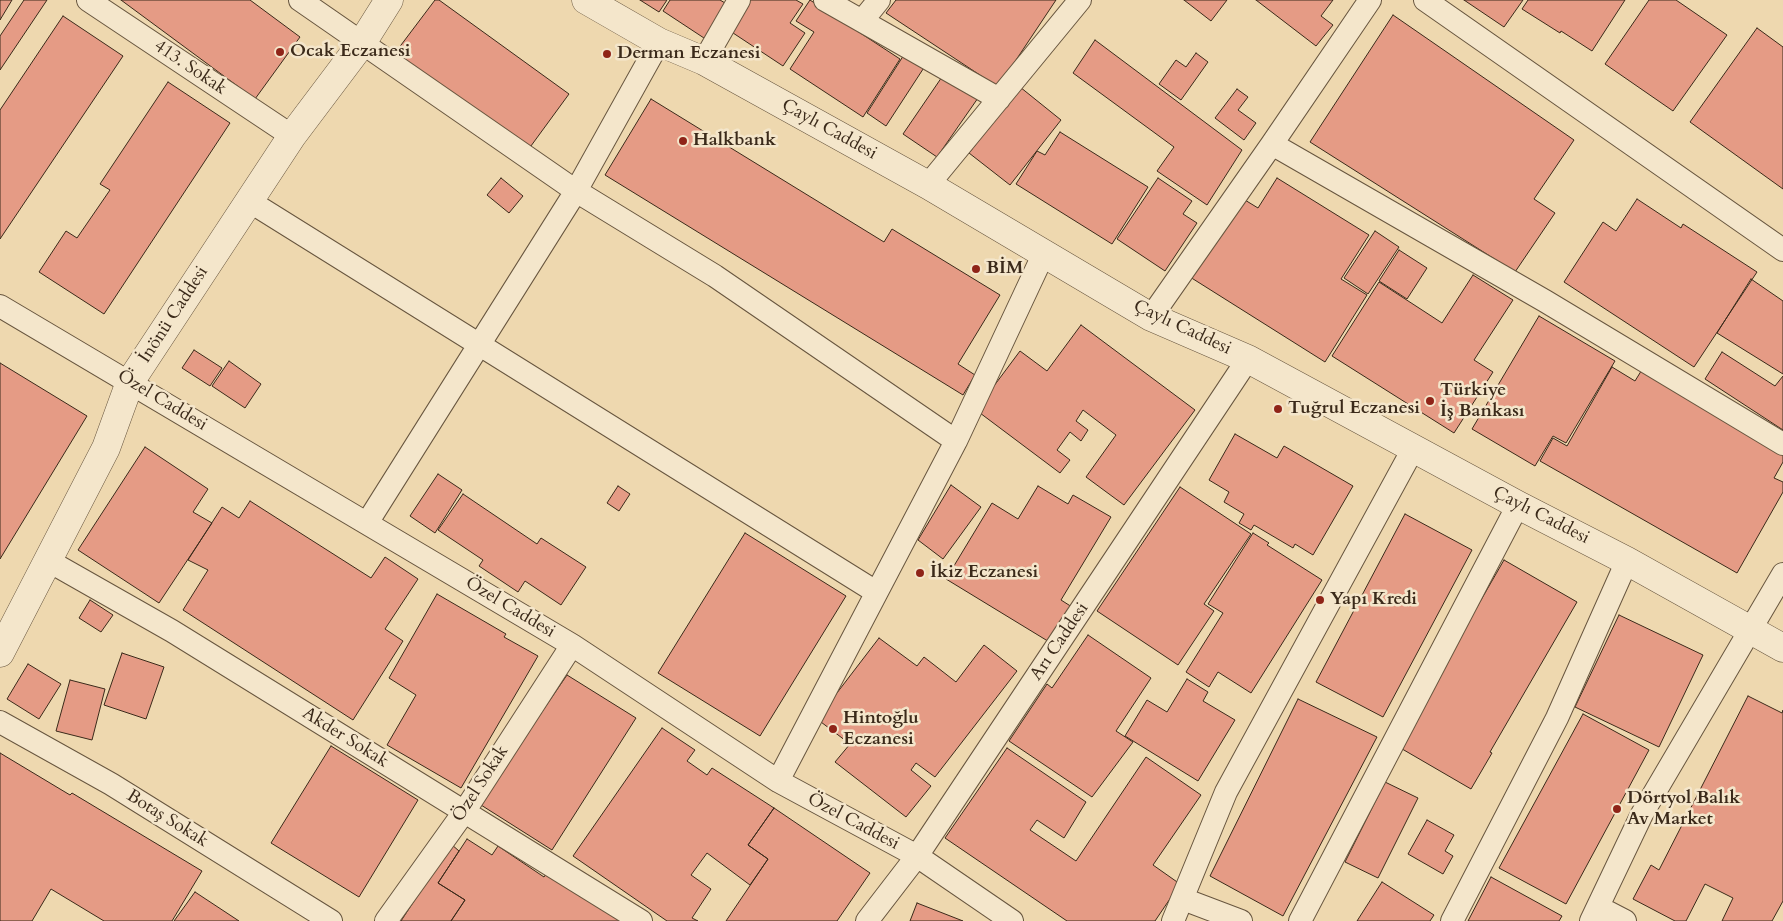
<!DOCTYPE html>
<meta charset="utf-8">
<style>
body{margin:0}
canvas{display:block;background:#eed8af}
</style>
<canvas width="1783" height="921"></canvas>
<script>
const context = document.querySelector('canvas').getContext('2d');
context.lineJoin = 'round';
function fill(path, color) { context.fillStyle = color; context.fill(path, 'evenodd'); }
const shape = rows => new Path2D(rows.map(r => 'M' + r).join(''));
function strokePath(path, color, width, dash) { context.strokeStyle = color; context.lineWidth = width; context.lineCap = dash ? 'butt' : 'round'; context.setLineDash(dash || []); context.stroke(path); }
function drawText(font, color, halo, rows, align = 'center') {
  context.font = font + ' Cardo,serif'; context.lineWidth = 5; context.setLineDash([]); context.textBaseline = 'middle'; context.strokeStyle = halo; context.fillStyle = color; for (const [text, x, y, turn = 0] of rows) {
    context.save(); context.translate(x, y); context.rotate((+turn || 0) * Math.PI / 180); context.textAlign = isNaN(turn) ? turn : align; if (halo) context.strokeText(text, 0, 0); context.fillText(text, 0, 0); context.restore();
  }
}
const building = shape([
 [0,0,12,0,0,20,0,0],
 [24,0,47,0,0,70,0,36,24,0],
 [121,0,250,0,300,37,255,99,121,0],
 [435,0,439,0,569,94,528,150,395,53,435,0],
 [640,0,667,0,659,12,640,0],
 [670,0,720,0,730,6,707,40,663,11,670,0],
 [746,0,796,0,803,4,790,23,805,33,783,66,727,29,746,0],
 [810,0,900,59,863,117,790,69,814,32,796,21,810,0],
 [896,0,1056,0,998,87,886,13,896,0],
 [1184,0,1227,0,1211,21,1184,0],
 [1256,0,1333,0,1321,16,1333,25,1316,46,1256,0],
 [1464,0,1523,0,1504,27,1464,0],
 [1528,0,1625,0,1592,51,1561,31,1560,33,1522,9,1528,0],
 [1649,0,1676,0,1727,35,1673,111,1605,64,1649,0],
 [1393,15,1574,140,1534,199,1555,213,1515,272,1310,142,1393,15],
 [63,16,123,56,0,239,0,110,63,16],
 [1757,28,1783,47,1783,189,1690,122,1757,28],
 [1095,40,1242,150,1207,205,1157,171,1174,147,1073,73,1095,40],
 [907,50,927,63,886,126,867,113,907,50],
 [1196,53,1208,62,1181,100,1159,84,1176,60,1186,67,1196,53],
 [944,74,978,98,937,157,903,134,944,74],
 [168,82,230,123,104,314,39,272,66,231,77,238,110,190,100,184,168,82],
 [1020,87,1061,120,1010,185,969,153,1020,87],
 [1237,89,1248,97,1238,110,1256,123,1244,140,1215,118,1237,89],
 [651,99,884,242,892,229,1000,295,958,364,975,375,963,395,605,175,651,99],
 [1060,132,1148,187,1112,244,1016,184,1037,151,1045,155,1060,132],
 [501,178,523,196,509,213,487,195,501,178],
 [1158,178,1192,201,1183,214,1197,223,1165,271,1117,239,1158,178],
 [1277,178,1369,235,1341,279,1367,295,1325,362,1190,277,1240,197,1258,208,1277,178],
 [1637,199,1681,228,1683,224,1757,272,1694,367,1564,282,1603,222,1616,231,1637,199],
 [1375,231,1399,247,1368,294,1344,278,1375,231],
 [1399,250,1427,268,1407,299,1379,281,1399,250],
 [1473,275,1513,300,1474,360,1493,372,1454,433,1332,356,1379,282,1442,323,1473,275],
 [1751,279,1783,301,1783,374,1717,333,1751,279],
 [1539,316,1615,361,1566,443,1553,436,1535,466,1472,429,1539,316],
 [1081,325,1195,410,1124,505,1086,477,1116,435,1083,410,1076,421,1088,430,1081,441,1070,432,1057,450,1070,460,1060,473,976,410,1020,351,1047,371,1081,325],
 [194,350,222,368,210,386,182,368,194,350],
 [1722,352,1775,386,1783,376,1783,430,1705,379,1722,352],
 [229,361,261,384,245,408,212,386,229,361],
 [0,363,87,416,0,559,0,363],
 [1612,367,1635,381,1643,368,1783,448,1783,462,1774,478,1783,482,1783,492,1737,573,1540,461,1553,438,1567,446,1612,367],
 [1235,434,1277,458,1284,446,1353,486,1313,555,1295,544,1293,548,1254,525,1251,530,1239,523,1244,514,1224,502,1229,492,1209,480,1235,434],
 [145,447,208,489,193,512,212,523,159,603,78,550,145,447],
 [438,474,462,490,435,533,410,516,438,474],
 [951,485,981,507,943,559,918,540,951,485],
 [618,486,630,494,619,511,607,503,618,486],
 [1038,486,1068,504,1073,495,1111,517,1061,600,1072,607,1051,643,946,579,992,503,1018,519,1038,486],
 [1180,487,1251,534,1204,604,1214,611,1178,665,1097,611,1180,487],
 [463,494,537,544,541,538,586,567,561,605,525,581,518,592,479,566,483,560,438,530,463,494],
 [250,501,371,578,385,557,418,579,385,629,403,641,353,720,183,610,208,570,188,560,222,507,239,518,250,501],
 [1405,514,1472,550,1383,717,1316,682,1405,514],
 [745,533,846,596,760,736,658,673,745,533],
 [1253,533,1269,543,1267,545,1322,580,1251,693,1218,672,1209,687,1186,672,1223,613,1208,604,1253,533],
 [1504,560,1577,602,1490,752,1492,753,1471,789,1397,746,1504,560],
 [437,594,506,634,504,637,538,656,461,788,387,745,416,695,389,678,437,594],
 [90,600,113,615,101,632,79,618,90,600],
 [1619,615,1703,655,1659,747,1575,707,1619,615],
 [1088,635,1151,678,1116,731,1133,742,1092,797,1009,741,1047,684,1052,688,1088,635],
 [879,638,917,666,924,657,956,682,984,645,1017,671,935,777,916,763,911,770,931,786,906,817,835,762,850,744,817,719,879,638],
 [122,653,164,667,146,719,104,705,122,653],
 [28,664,61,684,39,719,7,699,28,664],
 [567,675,636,718,552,850,481,805,537,719,567,675],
 [1187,679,1208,692,1203,701,1235,720,1198,781,1125,736,1147,700,1167,712,1187,679],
 [70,680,105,689,92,740,56,731,70,680],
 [1748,696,1782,713,1783,710,1783,901,1772,921,1722,921,1733,898,1705,884,1686,921,1675,921,1633,899,1651,865,1659,870,1748,696],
 [1298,699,1377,737,1283,916,1210,876,1298,699],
 [1583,714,1649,750,1566,904,1499,868,1583,714],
 [662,728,695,750,687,761,707,775,712,768,774,808,748,845,768,859,750,885,707,853,691,875,711,889,692,918,698,921,667,921,573,856,662,728],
 [331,746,418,800,359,897,271,843,331,746],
 [1007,748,1086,802,1064,838,1037,820,1030,830,1076,861,1146,757,1201,795,1153,865,1180,884,1155,921,1067,921,945,838,1007,748],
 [0,753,70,795,72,793,202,871,172,921,104,921,51,889,32,921,0,921,0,753],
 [1385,782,1418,798,1378,878,1345,862,1385,782],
 [774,808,870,873,837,921,726,921,768,859,748,845,774,808],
 [1427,820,1454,835,1445,851,1453,856,1443,874,1408,854,1427,820],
 [467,839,492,855,498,846,544,877,548,871,623,921,451,921,465,900,438,883,467,839],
 [451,844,459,851,438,883,465,900,451,921,401,921,451,844],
 [1491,877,1562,916,1559,921,1468,921,1491,877],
 [1382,882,1434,915,1430,921,1357,921,1382,882],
 [195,892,239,921,174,921,195,892],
 [917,903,963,921,910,921,917,903]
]);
fill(building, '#e59b85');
strokePath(building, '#3b2a1a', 1);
const minor = shape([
 [88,0,292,136],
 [300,0,576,191,659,42],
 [825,0,862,21,879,0],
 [1425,0,1783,250],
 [862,21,999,99],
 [704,61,739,0],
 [1272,144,1545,301,1783,444],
 [928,185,1080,0],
 [249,201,876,592],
 [0,306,572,645,778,781,917,856,1012,921],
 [1151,317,1272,144,1370,0],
 [367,523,576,191,715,276,956,441],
 [47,560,172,631,641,921],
 [0,722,111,784,331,921],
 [778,781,956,441,1044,253],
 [1183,899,1241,921],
 [1598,907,1625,921],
 [386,921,464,812,572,645],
 [867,921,917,856,1248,359],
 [1173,921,1226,792,1413,449],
 [1300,921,1518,505],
 [1452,921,1557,718,1627,561],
 [1591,921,1642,814,1783,574]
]);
const tertiary = shape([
 [586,0,659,42,704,61,928,185,1151,317,1248,359,1518,505,1627,561,1783,648],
 [0,653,106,448,130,382,292,136,362,43,389,0]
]);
strokePath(minor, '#68563f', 24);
strokePath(tertiary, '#68563f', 29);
strokePath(minor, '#f4e6cb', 22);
strokePath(tertiary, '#f4e6cb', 28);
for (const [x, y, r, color] of [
 [280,52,5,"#8f2418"],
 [607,54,5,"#8f2418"],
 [683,141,5,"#8f2418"],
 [976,269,5,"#8f2418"],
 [1430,401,5,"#8f2418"],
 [1278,409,5,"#8f2418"],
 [920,573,5,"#8f2418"],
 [1320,600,5,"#8f2418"],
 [833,729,5,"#8f2418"],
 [1617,809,5,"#8f2418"]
]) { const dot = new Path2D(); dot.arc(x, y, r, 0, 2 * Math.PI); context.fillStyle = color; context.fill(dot); strokePath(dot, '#f4e6cb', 2); }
drawText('bold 18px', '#3b2a1a', '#f4e6cb', [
 ["Ocak Eczanesi",290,52],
 ["Derman Eczanesi",617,54],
 ["Halkbank",693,141],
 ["BİM",986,269],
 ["Türkiye",1440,391],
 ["İş Bankası",1440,412],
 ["Tuğrul Eczanesi",1288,409],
 ["İkiz Eczanesi",930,573],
 ["Yapı Kredi",1330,600],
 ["Hintoğlu",843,719],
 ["Eczanesi",843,740],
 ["Dörtyol Balık",1627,799],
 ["Av Market",1627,820]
], 'left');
drawText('18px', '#3b2a1a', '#f4e6cb', [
 ["413. Sokak",190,68,34],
 ["Çaylı Caddesi",829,130,29],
 ["İnönü Caddesi",174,315,-57],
 ["Çaylı Caddesi",1182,328,25],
 ["Özel Caddesi",162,401,31],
 ["Çaylı Caddesi",1541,516,27],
 ["Özel Caddesi",510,608,31],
 ["Arı Caddesi",1060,642,-56],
 ["Akder Sokak",345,738,32],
 ["Özel Sokak",481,784,-57],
 ["Botaş Sokak",167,819,32],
 ["Özel Caddesi",853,822,28]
]);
</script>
